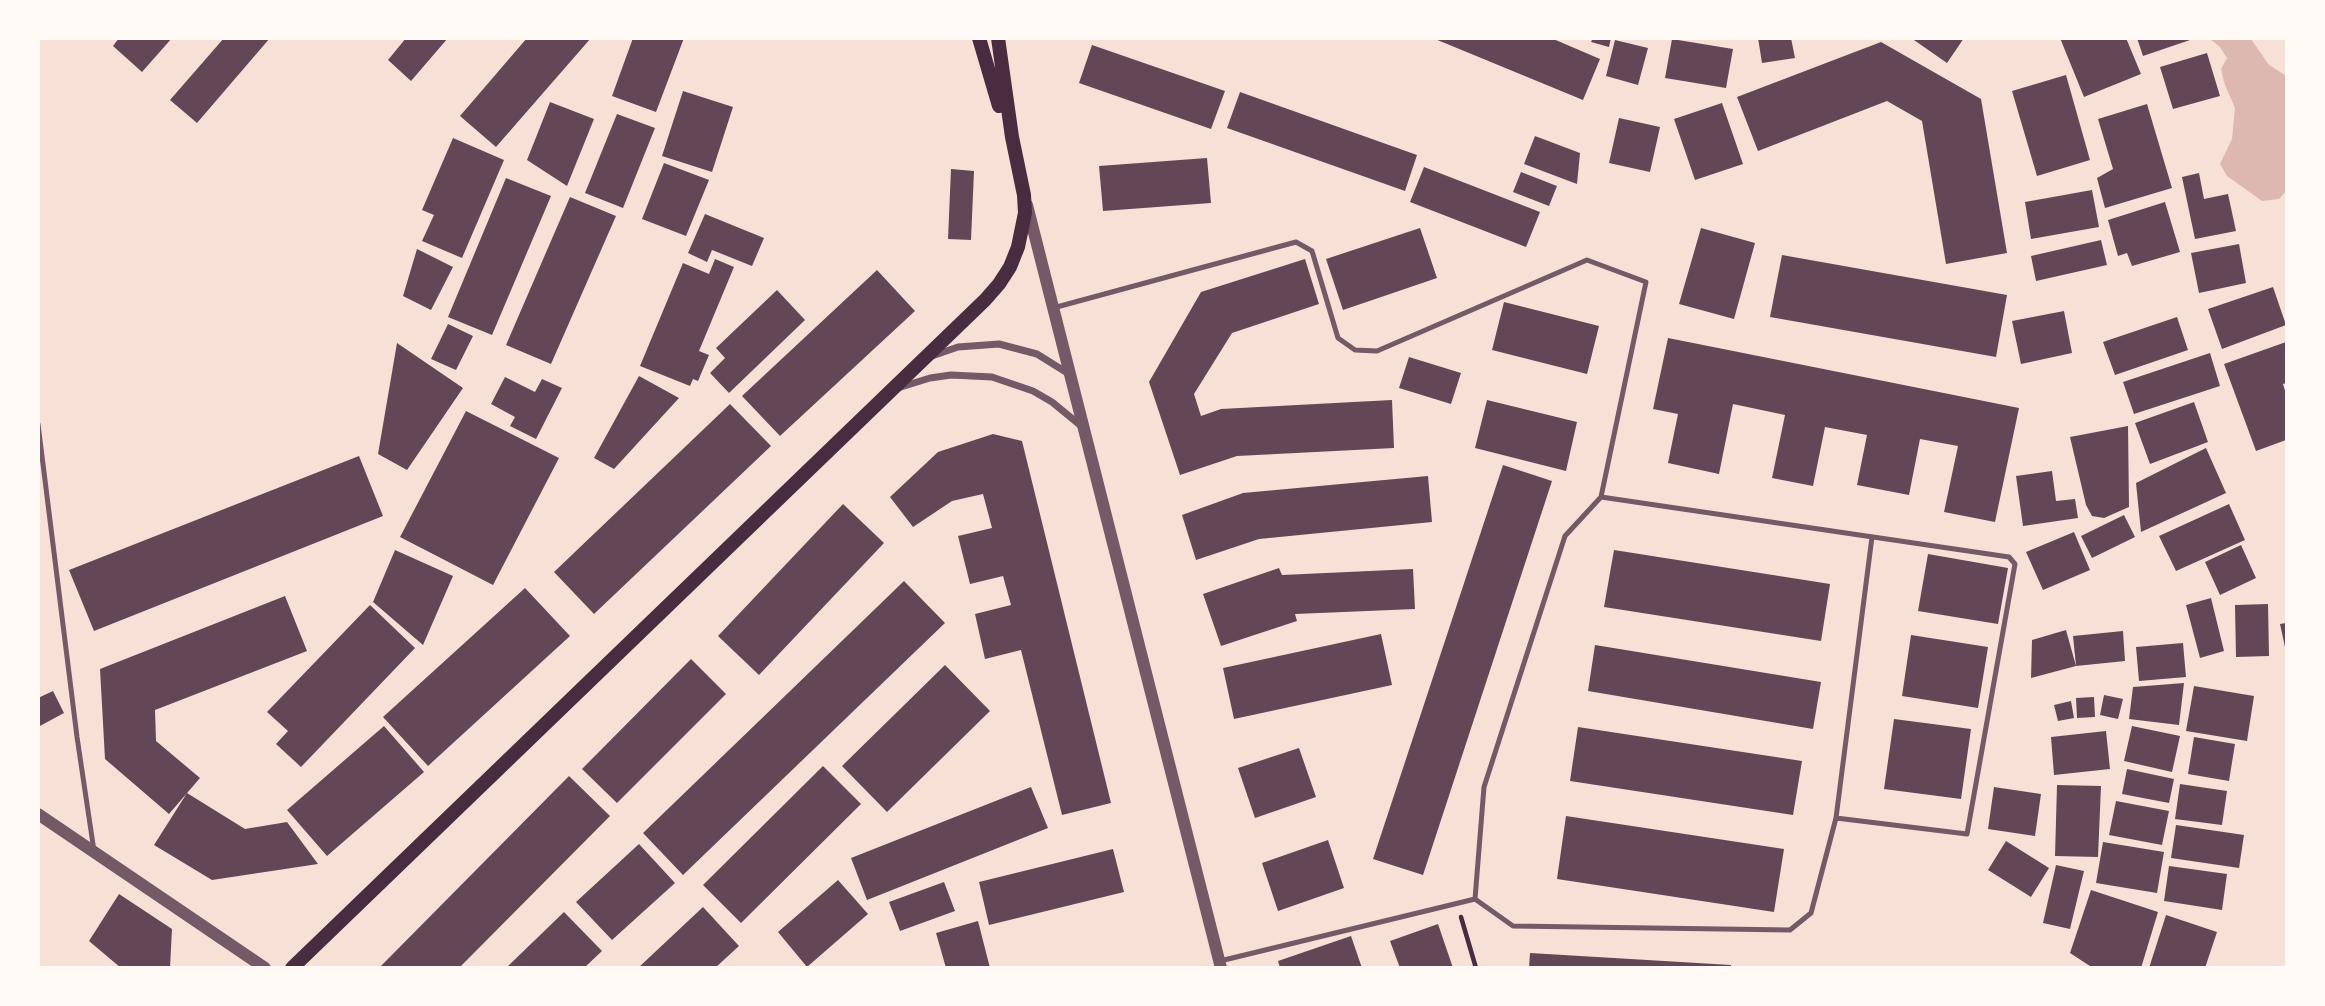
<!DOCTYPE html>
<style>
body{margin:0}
#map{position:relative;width:2325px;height:1006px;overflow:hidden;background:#f7e1d7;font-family:"Roboto Condensed",sans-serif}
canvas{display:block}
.frame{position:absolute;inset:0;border:40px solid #fffaf5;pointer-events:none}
</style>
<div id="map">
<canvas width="2325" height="1006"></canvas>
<div class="frame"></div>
</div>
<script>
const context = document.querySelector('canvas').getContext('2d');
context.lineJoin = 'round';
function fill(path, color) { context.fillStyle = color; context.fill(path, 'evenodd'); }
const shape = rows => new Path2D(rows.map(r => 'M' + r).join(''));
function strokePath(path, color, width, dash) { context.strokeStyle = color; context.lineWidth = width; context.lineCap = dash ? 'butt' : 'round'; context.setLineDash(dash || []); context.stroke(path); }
fill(shape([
 [2210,39,2251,39,2269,65,2285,75,2286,191,2279,199,2262,201,2227,176,2220,164,2232,139,2235,108,2225,85,2221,69,2227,58,2220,47]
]), '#dcb8b0');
fill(shape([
 [119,38,172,38,142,72,113,46],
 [224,38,270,38,197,123,170,100],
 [406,38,448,38,411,81,388,60],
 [527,38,591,38,496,147,460,116],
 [633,38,684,38,656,112,612,96],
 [1551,38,1600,59,1583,100,1435,39],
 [1593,38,1611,38,1609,47,1591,42],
 [1758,38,1791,38,1795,58,1762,63],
 [1911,38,1964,38,1947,63],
 [2060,38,2126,38,2141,74,2084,97],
 [2137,38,2193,38,2193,39,2143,56],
 [1672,39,1733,49,1726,88,1665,78],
 [1615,40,1648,48,1638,85,1606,76],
 [1881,42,1981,99,2007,253,1946,264,1922,121,1887,101,1758,151,1737,97],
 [1092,45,1225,91,1211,129,1079,83],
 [2207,53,2220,96,2173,109,2160,67],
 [2066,75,2090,160,2037,176,2012,91],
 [683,91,733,107,712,172,662,156],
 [1240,92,1417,155,1405,191,1227,128],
 [550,102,594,119,567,186,527,160],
 [1722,103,1743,164,1695,180,1674,119],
 [2147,104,2172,188,2105,208,2097,178,2113,169,2098,119],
 [617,114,655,128,623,208,585,193],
 [1619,118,1660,127,1650,172,1609,163],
 [1535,136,1580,153,1577,184,1524,164],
 [453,138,504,160,462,258,422,241,434,215,422,210],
 [1207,158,1211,203,1103,211,1099,166],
 [664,163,709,180,686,236,642,219],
 [1424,167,1540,212,1526,247,1410,202],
 [951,169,974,171,971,240,948,239],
 [1521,172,1557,186,1549,206,1513,192],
 [2199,173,2204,199,2228,194,2236,231,2195,239,2182,177],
 [506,178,551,196,492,335,448,317],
 [2092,190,2099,227,2031,239,2025,202],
 [570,197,616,216,551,364,506,345],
 [2165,202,2180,252,2132,266,2127,253,2118,256,2108,220],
 [705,214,764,238,752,266,712,250,707,262,688,253],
 [1420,228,1437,278,1343,310,1326,259],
 [1701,228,1755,243,1734,319,1679,304],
 [2101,240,2107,265,2036,281,2031,256],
 [2239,244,2246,283,2199,293,2191,253],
 [417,249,453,267,431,310,403,296],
 [1782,255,2007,295,1996,357,1770,317],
 [715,259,734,267,699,351,709,355,698,381,693,379,690,386,640,366,683,263,709,274],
 [1305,259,1319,304,1232,333,1194,394,1201,416,1221,409,1392,400,1394,448,1237,456,1180,475,1149,382,1201,292],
 [877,270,915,311,780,436,742,396],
 [2273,287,2286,325,2222,349,2208,309],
 [777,290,805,320,729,393,710,373,725,358,716,348],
 [1504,302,1599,326,1587,374,1492,350],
 [2064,311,2072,353,2021,364,2012,321],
 [2177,317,2188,350,2115,375,2103,342],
 [448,324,473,336,456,370,431,359],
 [1668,338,2019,408,1995,522,1944,512,1958,446,1920,439,1909,495,1857,485,1867,435,1825,427,1813,486,1772,478,1785,415,1733,404,1719,474,1668,463,1678,414,1653,409],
 [2286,342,2286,383,2283,384,2286,394,2286,440,2256,451,2224,364],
 [397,343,463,388,407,470,378,454],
 [2210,353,2220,386,2134,414,2123,382],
 [1409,357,1461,373,1451,404,1399,388],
 [639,376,679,398,614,469,594,458],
 [505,377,535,392,542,379,562,388,536,439,510,426,515,417,491,404],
 [1487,400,1577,422,1566,471,1475,448],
 [2194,402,2208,442,2150,464,2135,423],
 [730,404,771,446,594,614,554,572],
 [466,411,559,458,493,585,400,537],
 [2128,426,2129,507,2104,518,2092,516,2086,505,2070,437],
 [993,434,1022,441,1111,803,1062,815,1021,650,985,659,975,614,1011,605,1003,576,970,584,958,536,992,528,983,494,952,501,913,527,890,497,938,452],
 [2206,448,2226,493,2141,532,2136,483],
 [359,456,383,516,94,631,69,570],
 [1503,465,1552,481,1423,875,1373,859],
 [2052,471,2056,501,2075,499,2078,518,2023,526,2016,476],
 [1428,476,1432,522,1259,539,1196,560,1182,515,1243,493],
 [843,504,884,543,759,675,718,636],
 [2229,504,2245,540,2176,571,2159,536],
 [2124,515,2135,537,2092,558,2081,536],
 [2074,532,2090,570,2043,590,2026,552],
 [2241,545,2256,578,2220,595,2205,562],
 [395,550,453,576,423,645,373,602],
 [1614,550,1830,584,1821,641,1604,607],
 [1928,554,2008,568,1998,624,1918,611],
 [1279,568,1282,575,1413,569,1415,609,1295,614,1297,621,1221,646,1203,594],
 [904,581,945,623,683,875,643,833],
 [525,588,570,636,428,766,383,717],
 [285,596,307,651,155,710,156,741,200,778,169,814,105,759,100,669],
 [2211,598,2224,651,2200,658,2186,605],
 [2268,604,2269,656,2236,657,2235,605],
 [370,605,415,648,301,767,276,744,288,731,267,712],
 [2286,623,2286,647,2285,647,2280,624],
 [2066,630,2076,666,2073,636,2123,631,2125,661,2076,666,2031,678,2032,640],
 [1381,634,1392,685,1234,719,1223,668],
 [1911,635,1988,647,1978,708,1902,696],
 [2183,643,2186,677,2139,681,2136,647],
 [1595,645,1821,682,1813,729,1588,691],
 [691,659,726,694,617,803,582,769],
 [945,665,990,711,887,812,842,766],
 [2184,683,2179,725,2129,719,2133,687],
 [2194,686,2254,696,2247,741,2186,731],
 [53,691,64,713,38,727,38,698],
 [2104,695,2123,699,2118,719,2100,715],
 [2094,697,2095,717,2077,718,2076,698],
 [2071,701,2074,718,2058,721,2054,705],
 [1894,719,1971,729,1961,799,1884,789],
 [384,726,424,772,327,856,287,810],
 [2132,726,2180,736,2172,772,2124,761],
 [1578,727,1802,761,1793,815,1570,781],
 [2106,731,2110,769,2054,775,2051,737],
 [2194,737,2235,744,2229,781,2188,774],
 [1299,748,1316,797,1255,818,1238,768],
 [823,766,861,804,741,923,703,885],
 [2127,769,2174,779,2169,803,2122,794],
 [569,776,610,816,459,968,379,968],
 [2180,784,2227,791,2222,825,2175,819],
 [2057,785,2101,786,2098,857,2055,856],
 [1031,787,1048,828,867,900,851,858],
 [1994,787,2041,794,2035,836,1988,829],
 [187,793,245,829,287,822,318,864,212,880,154,845],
 [2116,801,2169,811,2162,845,2109,835],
 [1566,816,1784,849,1774,912,1557,879],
 [2176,825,2244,835,2239,868,2171,858],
 [1328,840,1344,888,1278,911,1262,863],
 [2006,841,2049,868,2031,897,1988,870],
 [2103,842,2164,852,2157,893,2096,883],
 [639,844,675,883,612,940,576,902],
 [1113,849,1124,892,989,925,979,882],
 [2056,865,2084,871,2070,929,2043,923],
 [2169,866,2227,874,2222,910,2164,901],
 [838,880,868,914,807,967,778,932],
 [944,882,955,911,900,931,889,902],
 [2091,890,2158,912,2141,968,2093,968,2070,953],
 [119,894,172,929,170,968,121,968,89,941],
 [703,907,739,946,715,968,638,968],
 [564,912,602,951,584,968,506,968],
 [2166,915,2217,932,2205,968,2149,968],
 [978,921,990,968,946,968,936,933],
 [1438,924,1453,968,1400,968,1390,941],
 [1351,936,1362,968,1280,968,1278,961],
 [1530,953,1731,965,1731,968,1529,968]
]), '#644757');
strokePath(shape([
 [1461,917,1476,968]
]), '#4a2c40', 4.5);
strokePath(shape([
 [1053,308,1296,242,1312,251,1338,338,1355,350,1377,351,1587,260,1646,282,1601,497,2009,557,2015,564,1967,834,1836,818],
 [38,424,77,737,94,851],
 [1601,497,1565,536,1484,787,1475,899,1513,926,1790,930,1811,913,1836,818,1872,537],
 [1220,961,1475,899]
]), '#755966', 5);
strokePath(shape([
 [932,356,958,347,999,344,1037,354,1069,374],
 [901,387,930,378,951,375,992,377,1033,391,1052,402,1080,425]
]), '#755966', 7);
strokePath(shape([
 [1027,205,1221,968],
 [38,814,265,968]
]), '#755966', 12);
strokePath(shape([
 [979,38,999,106],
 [292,968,985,300,999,284,1010,267,1018,247,1025,213,1024,195,1012,137,998,38]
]), '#4a2c40', 14);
</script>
